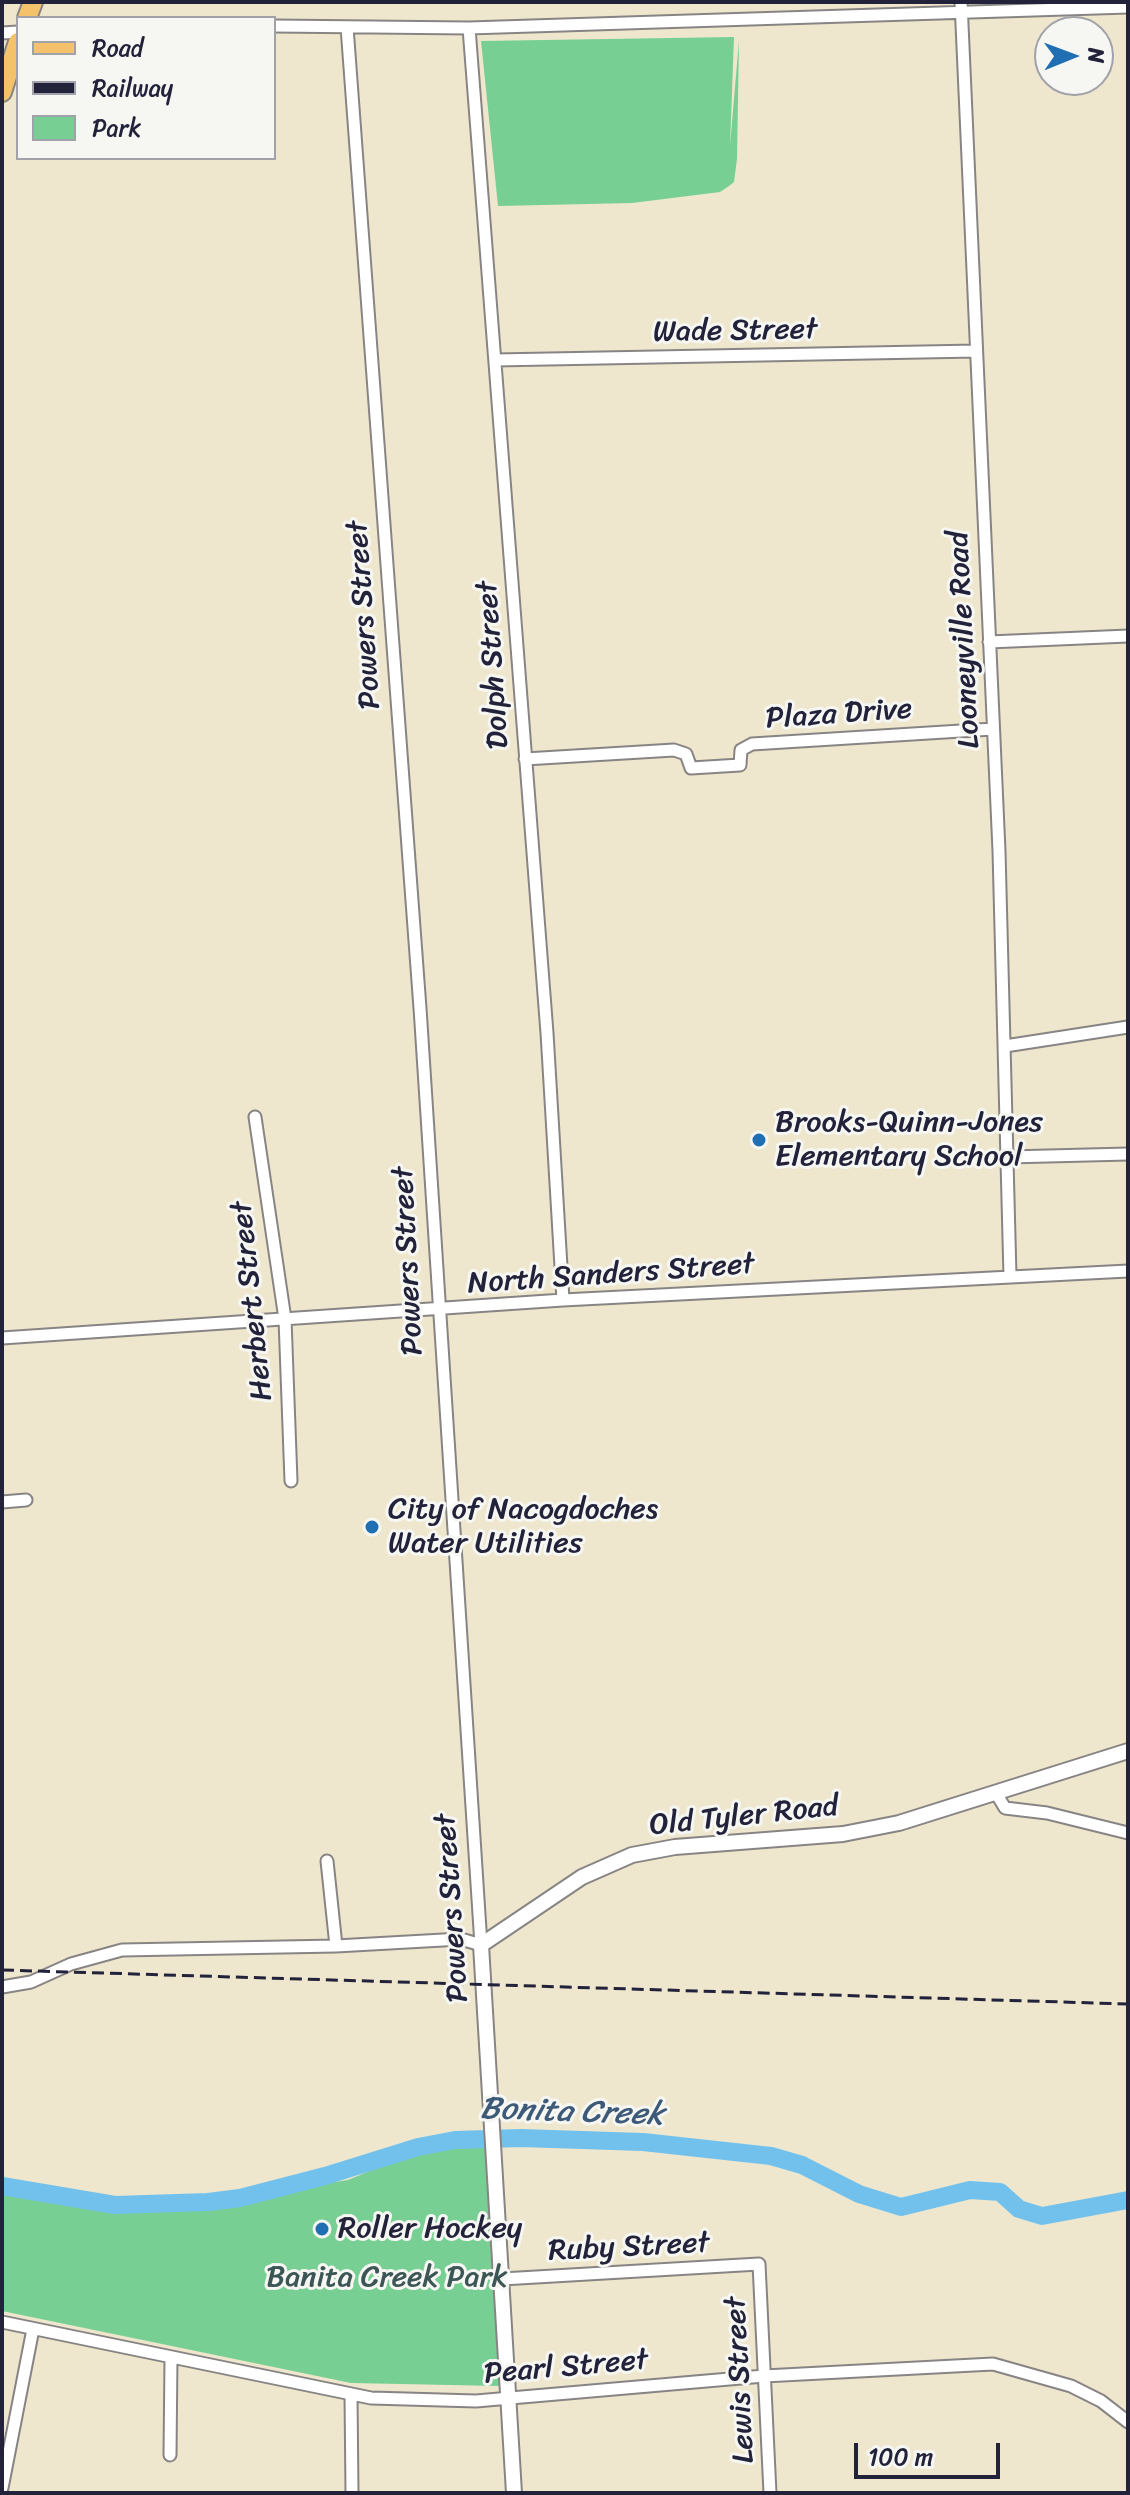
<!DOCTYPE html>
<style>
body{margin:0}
#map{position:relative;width:1130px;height:2495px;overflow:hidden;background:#eee7ce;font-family:Sriracha,sans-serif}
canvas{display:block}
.frame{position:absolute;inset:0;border:4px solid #22223b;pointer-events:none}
.legend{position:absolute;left:16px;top:16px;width:260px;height:144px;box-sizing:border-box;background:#f6f6f2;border:2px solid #a1a1a9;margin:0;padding:10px 14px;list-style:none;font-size:24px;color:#22223b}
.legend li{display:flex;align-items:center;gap:16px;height:40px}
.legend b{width:40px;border:2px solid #a1a1a9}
.north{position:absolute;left:1034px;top:16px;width:80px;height:80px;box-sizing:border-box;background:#f6f6f2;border:2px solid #a1a1a9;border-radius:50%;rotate:89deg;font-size:22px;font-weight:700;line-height:32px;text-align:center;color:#22223b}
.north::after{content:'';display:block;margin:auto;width:28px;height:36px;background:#1f6fb2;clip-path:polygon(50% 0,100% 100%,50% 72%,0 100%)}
.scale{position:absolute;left:854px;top:2443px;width:146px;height:36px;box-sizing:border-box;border:4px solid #22223b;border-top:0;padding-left:10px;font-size:24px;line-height:28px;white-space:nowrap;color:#22223b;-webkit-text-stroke:6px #f6f6f2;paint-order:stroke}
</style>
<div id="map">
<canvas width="1130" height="2495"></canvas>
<div class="frame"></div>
<ul class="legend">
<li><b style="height:10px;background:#f4c26a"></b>Road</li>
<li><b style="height:10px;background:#22223b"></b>Railway</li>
<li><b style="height:22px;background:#77cf94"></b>Park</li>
</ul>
<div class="north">N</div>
<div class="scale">100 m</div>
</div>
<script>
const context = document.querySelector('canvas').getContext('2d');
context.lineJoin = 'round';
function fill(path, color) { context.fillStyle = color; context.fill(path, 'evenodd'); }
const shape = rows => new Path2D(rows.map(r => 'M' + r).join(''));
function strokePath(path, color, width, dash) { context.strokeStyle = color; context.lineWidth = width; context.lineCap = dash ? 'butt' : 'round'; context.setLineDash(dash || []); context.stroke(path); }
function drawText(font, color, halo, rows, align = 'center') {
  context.font = font + ' Sriracha,sans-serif'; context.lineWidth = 6; context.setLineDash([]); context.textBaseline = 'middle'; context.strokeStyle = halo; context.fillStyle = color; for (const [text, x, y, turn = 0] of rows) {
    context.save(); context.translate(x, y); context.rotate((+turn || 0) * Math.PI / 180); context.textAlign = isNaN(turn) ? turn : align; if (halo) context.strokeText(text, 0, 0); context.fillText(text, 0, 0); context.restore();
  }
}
fill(shape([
 [734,37,730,146,739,40,737,159,734,182,729,186,720,192,632,203,498,206,481,41],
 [486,2145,500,2386,351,2383,2,2311,2,2189,114,2209,243,2201,281,2190,348,2180,418,2151]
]), '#77cf94');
strokePath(shape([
 [2,2186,115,2205,208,2202,240,2198,325,2176,418,2147,455,2140,521,2138,643,2142,771,2156,802,2165,859,2194,901,2207,970,2190,1000,2192,1019,2209,1042,2216,1128,2200]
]), '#72c1ed', 18);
const minor = shape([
 [961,2,999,851,1010,1276],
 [274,26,469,28,1128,7],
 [469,28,547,1033,563,1300],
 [2,33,18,32],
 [495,360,976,351],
 [989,642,1128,636],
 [525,759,674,750,686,754,691,768,740,765,741,750,752,744,993,729],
 [1005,1046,1128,1027],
 [255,1117,285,1319,291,1481],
 [1008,1157,1128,1154],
 [2,1338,563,1300,1128,1271],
 [2,1502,26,1500],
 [996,1793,1005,1808,1047,1813,1128,1833],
 [327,1861,336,1946],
 [2,1987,31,1982,71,1964,122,1950,336,1946,461,1939,481,1945,420,1008,347,27],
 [502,2279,759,2264,770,2493],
 [2,2322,371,2398,476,2401,764,2376,993,2364,1071,2386,1101,2401,1128,2422],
 [351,2395,352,2493],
 [170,2455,171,2358],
 [2,2488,33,2329]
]);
const tertiary = shape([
 [514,2493,481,1945,582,1877,632,1855,675,1847,843,1834,899,1823,1128,1751]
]);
const primary = shape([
 [27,18,33,2],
 [2,92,18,42]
]);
strokePath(minor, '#888484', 15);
strokePath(tertiary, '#888484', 18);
strokePath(primary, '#888484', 22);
strokePath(minor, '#fff', 11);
strokePath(tertiary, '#fff', 14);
strokePath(primary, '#f4c26a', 18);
strokePath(shape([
 [2,1970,1128,2004]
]), '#22223b', 3, [12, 6]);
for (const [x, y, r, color] of [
 [759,1140,8,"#1f6fb2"],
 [372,1527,8,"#1f6fb2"],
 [322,2229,8,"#1f6fb2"]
]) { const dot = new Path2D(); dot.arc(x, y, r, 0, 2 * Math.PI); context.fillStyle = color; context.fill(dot); strokePath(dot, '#f6f6f2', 3); }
drawText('30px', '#22223b', '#f6f6f2', [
 ["Wade Street",735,332,-1],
 ["Powers Street",365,615,-94],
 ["Looneyville Road",965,640,-93],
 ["Dolph Street",494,665,-94],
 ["Plaza Drive",839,715,-4],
 ["Powers Street",409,1261,-93],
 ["North Sanders Street",611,1275,-4],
 ["Herbert Street",253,1301,-96],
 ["Old Tyler Road",744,1817,-6],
 ["Powers Street",453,1908,-94],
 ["Ruby Street",629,2248,-3],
 ["Pearl Street",566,2368,-5],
 ["Lewis Street",741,2380,-93]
]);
drawText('30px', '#22223b', '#f6f6f2', [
 ["Brooks-Quinn-Jones",775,1123],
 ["Elementary School",775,1157],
 ["City of Nacogdoches",388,1510],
 ["Water Utilities",388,1544],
 ["Roller Hockey",338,2229]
], 'left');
drawText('30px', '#3c5656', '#f6f6f2', [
 ["Banita Creek Park",387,2278]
]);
drawText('italic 32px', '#3e5a79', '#f6f6f2', [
 ["Bonita Creek",572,2113,2]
]);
</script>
